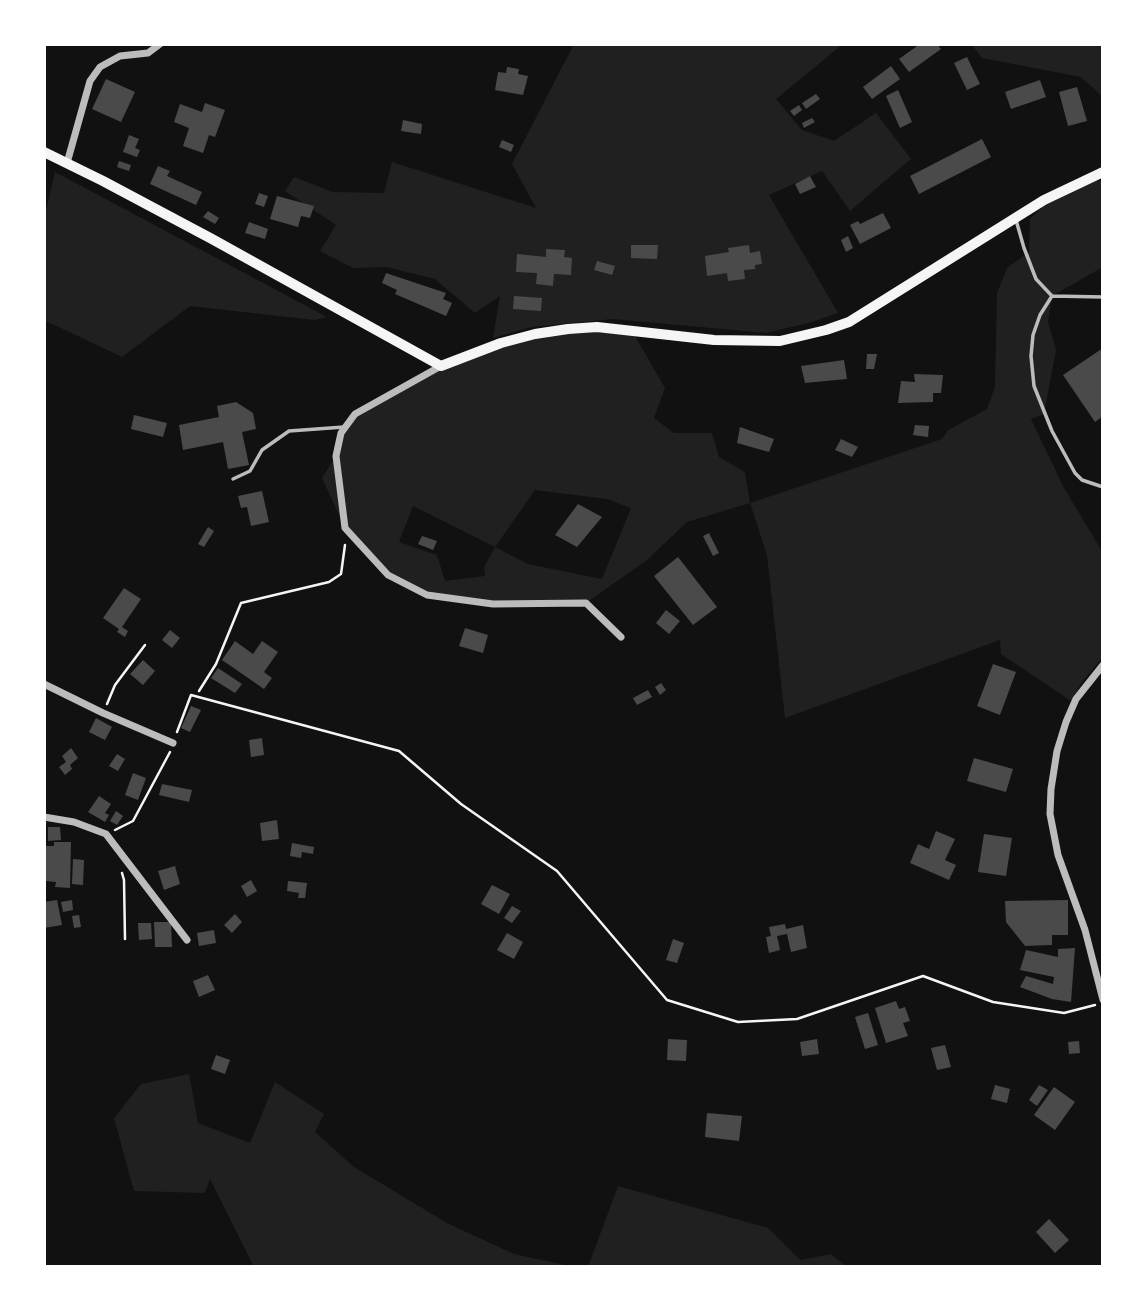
<!DOCTYPE html>
<style>
body{margin:0}
#map{position:relative;width:1147px;height:1311px;overflow:hidden;background:#111;font-family:Inter,sans-serif}
canvas{display:block}
.frame{position:absolute;inset:0;border:46px solid #fff;pointer-events:none}
</style>
<div id="map">
<canvas width="1147" height="1311"></canvas>
<div class="frame"></div>
</div>
<script>
const context = document.querySelector('canvas').getContext('2d');
context.lineJoin = 'round';
function fill(path, color) { context.fillStyle = color; context.fill(path, 'evenodd'); }
const shape = rows => new Path2D(rows.map(r => 'M' + r).join(''));
function strokePath(path, color, width, dash) { context.strokeStyle = color; context.lineWidth = width; context.lineCap = dash ? 'butt' : 'round'; context.setLineDash(dash || []); context.stroke(path); }
fill(shape([
 [574,44,843,44,776,99,802,130,834,141,876,113,911,159,850,211,822,171,769,195,838,313,812,322,766,333,613,319,532,327,493,338,500,296,475,313,435,279,386,267,353,268,320,251,336,225,285,191,294,177,333,192,384,193,392,162,536,208,512,164],
 [971,44,1103,44,1103,97,1081,77,982,58],
 [55,172,327,317,314,320,190,306,122,357,44,320,44,219],
 [1091,178,1103,182,1103,267,1052,296,1048,322,1056,350,1044,414,1031,419,1064,488,1103,553,1103,657,1082,682,1071,701,1001,654,1000,640,785,718,767,555,750,503,687,522,647,560,586,603,493,604,427,595,388,575,345,528,322,478,336,456,341,433,355,414,473,354,568,329,632,331,665,388,654,418,674,433,712,433,719,457,745,472,750,503,942,439,948,430,987,409,995,387,997,293,1007,268,1029,252,1030,219,1056,194],
 [535,490,607,499,631,508,602,579,528,564,495,547],
 [413,506,495,547,484,567,485,576,445,581,437,555,399,542],
 [189,1074,198,1123,250,1143,275,1082,324,1114,315,1132,354,1167,447,1223,514,1254,574,1267,254,1267,210,1179,205,1193,134,1191,114,1118,141,1084],
 [618,1186,768,1228,800,1260,831,1254,847,1267,588,1267]
]), '#202020');
fill(shape([
 [920,44,937,44,941,49,909,72,899,59],
 [967,57,980,84,967,90,954,63],
 [891,66,900,79,872,99,863,87],
 [507,67,519,69,518,74,528,76,523,95,495,90,498,72,506,73],
 [106,79,135,92,121,122,92,109],
 [1040,80,1046,97,1011,109,1005,92],
 [1077,87,1087,121,1068,126,1059,92],
 [898,90,912,122,900,128,886,96],
 [816,94,820,99,806,109,802,103],
 [205,103,225,110,215,137,209,135,203,153,183,146,189,128,174,122,180,104,202,112],
 [799,105,802,110,794,116,790,111],
 [812,118,815,122,804,128,802,123],
 [403,120,422,124,421,134,401,131],
 [129,135,139,139,135,148,140,150,137,157,123,152],
 [982,139,991,157,919,194,910,176],
 [502,140,514,145,511,152,499,147],
 [119,161,131,165,129,171,117,167],
 [158,166,170,171,167,176,202,192,196,205,150,184],
 [810,176,816,187,800,194,795,184],
 [259,193,268,196,264,207,255,204],
 [277,196,314,206,310,218,301,216,298,227,270,219],
 [208,211,219,218,215,224,203,217],
 [883,213,891,228,860,244,850,225,858,221,860,224],
 [249,222,268,229,265,239,245,233],
 [848,236,853,248,846,252,841,240],
 [631,245,658,245,657,259,631,258],
 [749,245,750,253,760,251,762,264,755,265,755,269,744,270,745,279,728,281,727,273,707,276,705,256,729,252,728,248],
 [546,249,565,250,564,257,572,258,571,275,554,274,553,286,536,284,537,273,516,272,517,254,546,257],
 [597,261,615,266,612,275,594,270],
 [386,273,446,293,443,299,452,303,446,316,395,294,397,290,382,283],
 [514,296,542,298,541,311,513,309],
 [1103,348,1103,416,1095,422,1063,375],
 [867,354,877,354,874,369,866,369],
 [844,360,847,379,805,383,801,366],
 [914,374,943,375,941,393,933,393,933,402,898,403,901,381,915,382],
 [236,402,253,413,256,429,242,432,249,465,228,469,223,442,183,450,179,425,219,417,217,406],
 [134,415,167,423,163,437,131,429],
 [915,425,929,426,928,437,913,435],
 [740,427,774,439,769,452,737,443],
 [841,439,858,447,852,457,835,450],
 [262,491,269,522,251,526,247,507,241,508,238,496],
 [578,504,602,517,577,547,555,535],
 [208,527,214,531,204,547,198,544],
 [709,533,719,553,713,556,703,536],
 [422,536,437,541,433,550,418,544],
 [678,557,717,607,693,625,654,576],
 [124,588,141,599,122,627,128,631,125,637,117,632,119,629,103,618],
 [666,610,680,621,669,634,656,623],
 [465,628,488,635,483,653,459,646],
 [170,630,180,638,172,648,162,640],
 [235,641,253,654,262,641,278,652,264,672,272,678,264,689,222,660],
 [143,660,155,671,143,685,130,674],
 [993,664,1016,672,1000,715,977,706],
 [218,668,242,684,235,693,211,678],
 [661,683,666,690,660,695,655,687],
 [648,690,652,697,637,705,633,698],
 [191,706,201,710,190,732,181,728],
 [96,718,112,727,105,740,89,732],
 [262,738,264,755,251,757,249,740],
 [71,748,78,758,70,765,72,769,65,775,59,767,66,762,62,756],
 [117,754,125,759,118,771,109,766],
 [974,758,1013,769,1006,792,967,781],
 [133,773,146,778,138,800,125,795],
 [162,784,192,790,189,802,159,795],
 [99,796,111,804,105,813,109,815,105,822,88,812],
 [116,811,123,816,117,825,110,821],
 [277,820,279,839,262,841,260,823],
 [48,827,60,827,61,840,48,841],
 [936,831,955,839,945,860,956,865,949,880,910,863,918,844,929,849],
 [984,834,1012,838,1006,876,978,872],
 [54,842,71,842,70,888,55,887,56,882,46,881,44,846,54,846],
 [292,843,314,847,313,854,302,852,301,858,290,856],
 [73,859,84,860,83,885,72,884],
 [175,866,180,884,164,890,158,871],
 [251,880,257,891,247,897,241,886],
 [288,881,307,883,305,898,298,898,299,893,287,891],
 [492,885,510,894,499,914,481,904],
 [57,900,62,925,44,928,44,902],
 [72,900,73,910,63,912,61,902],
 [1068,900,1068,935,1052,935,1052,945,1025,946,1006,922,1005,901],
 [512,906,521,911,512,923,504,918],
 [235,914,242,922,232,933,224,925],
 [79,915,81,927,74,928,72,916],
 [154,922,171,922,172,947,155,947],
 [138,923,151,923,152,939,139,940],
 [785,924,786,929,803,925,807,948,791,952,787,934,777,936,780,950,769,953,766,937,771,936,769,927],
 [214,930,216,943,199,946,197,933],
 [507,933,523,942,514,959,497,950],
 [673,939,684,943,677,963,666,960],
 [1075,948,1071,1002,1052,999,1020,987,1026,976,1053,984,1054,977,1020,970,1026,950,1058,957,1058,949],
 [208,975,215,990,199,997,193,981],
 [896,1001,899,1009,905,1007,910,1021,903,1023,908,1036,886,1043,875,1008],
 [868,1013,878,1045,865,1049,855,1017],
 [668,1039,687,1040,686,1061,667,1060],
 [817,1039,819,1054,802,1056,800,1042],
 [1079,1041,1080,1053,1069,1054,1068,1042],
 [945,1045,951,1067,937,1070,931,1048],
 [216,1055,230,1060,225,1074,211,1069],
 [995,1085,1010,1089,1007,1103,991,1099],
 [1039,1085,1048,1090,1037,1106,1029,1100],
 [1054,1087,1075,1102,1055,1130,1034,1115],
 [707,1113,742,1116,739,1141,705,1137],
 [1049,1219,1069,1240,1055,1253,1036,1232]
]), '#4a4a4a');
strokePath(shape([
 [199,691,216,664,241,603,329,582,341,574,345,545],
 [107,704,115,685,145,645],
 [177,732,191,695,399,751,461,804,557,871,667,1000,738,1022,797,1019,923,976,993,1002,1064,1013,1095,1005],
 [115,830,133,821,170,752],
 [122,873,124,880,125,939]
]), '#f5f5f5', 2.5);
strokePath(shape([
 [1016,220,1024,248,1036,279,1052,296,1103,297],
 [1052,296,1040,315,1033,335,1031,356,1034,386,1052,431,1075,473,1082,480,1103,487],
 [233,479,250,471,262,450,289,431,344,427]
]), '#bcbcbc', 3.5);
strokePath(shape([
 [67,163,90,81,100,67,120,56,148,53,160,44],
 [441,366,355,414,341,433,336,456,345,528,388,575,427,595,493,604,586,603,621,637],
 [1103,665,1076,699,1066,722,1057,751,1051,789,1050,814,1058,855,1085,930,1103,1000],
 [44,684,103,713,173,743],
 [44,817,74,822,106,834,187,940]
]), '#bcbcbc', 7);
strokePath(shape([
 [44,152,103,181,212,239,441,366,501,343,535,334,568,329,597,327,714,340,780,341,826,330,849,322,1044,200,1103,172]
]), '#f5f5f5', 10);
</script>
